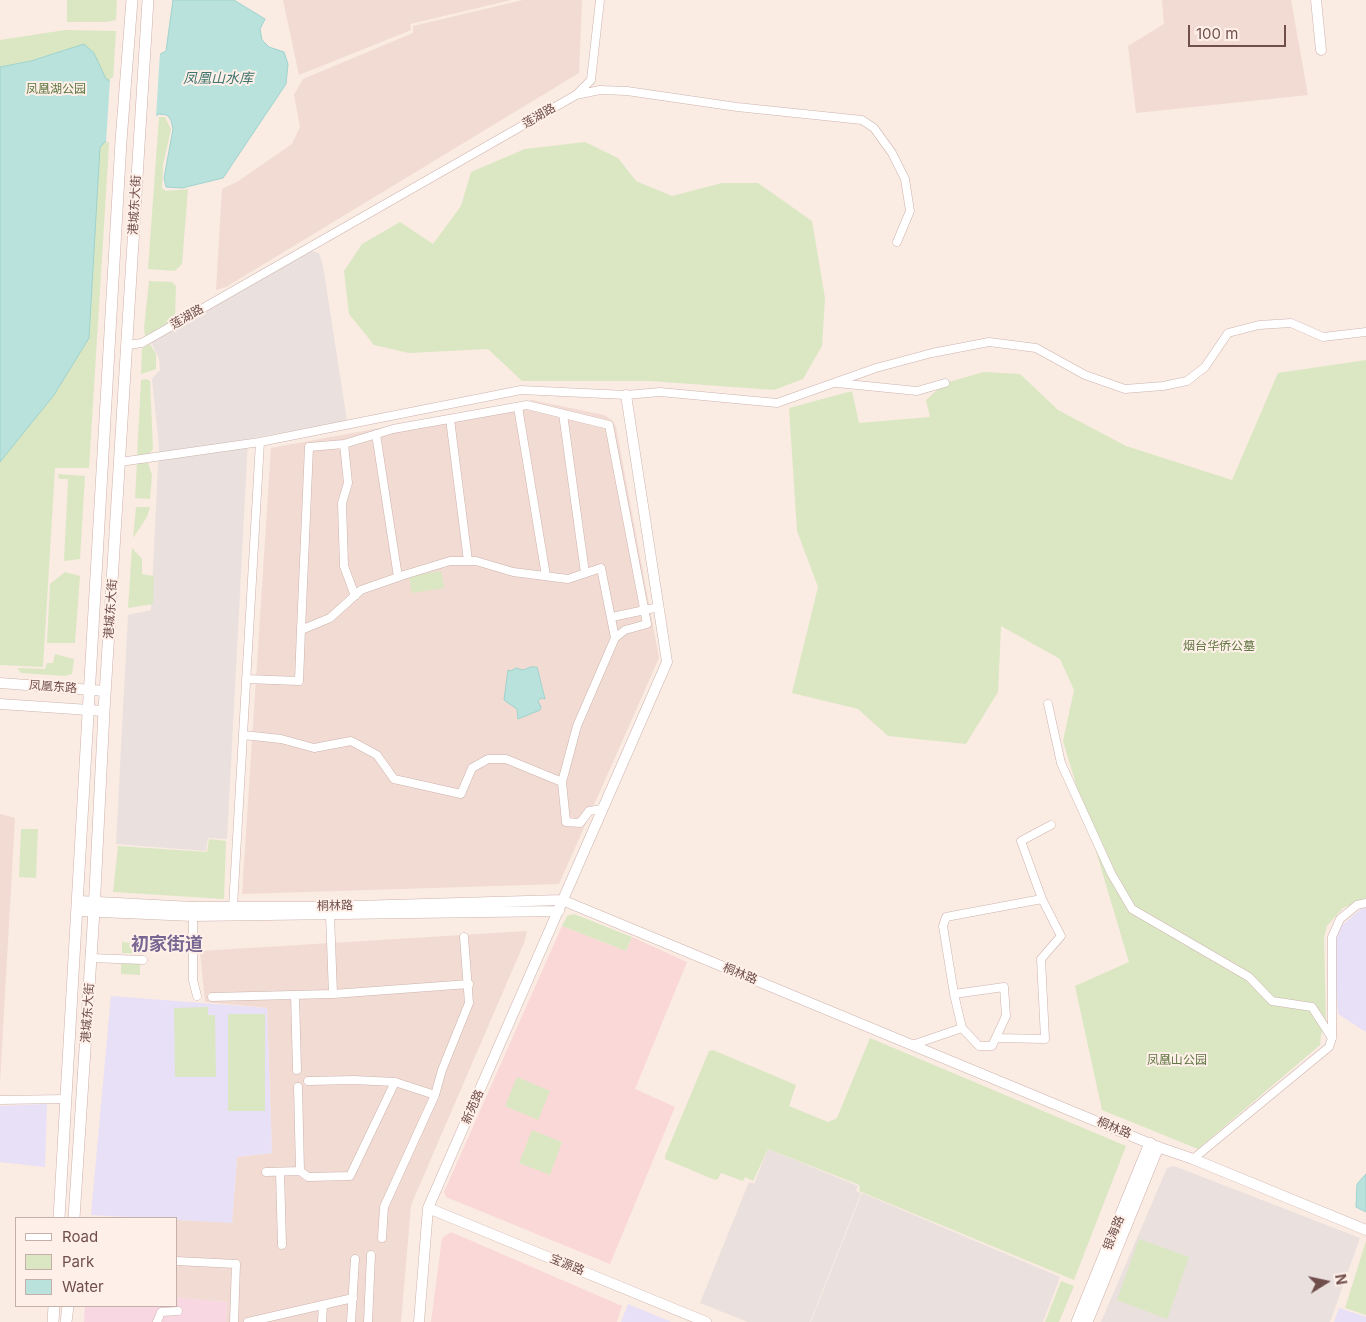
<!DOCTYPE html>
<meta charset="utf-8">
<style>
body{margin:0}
#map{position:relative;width:1366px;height:1322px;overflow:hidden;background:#faebe3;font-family:Inter,sans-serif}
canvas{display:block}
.legend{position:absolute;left:15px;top:1217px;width:162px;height:90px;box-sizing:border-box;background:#fef0e8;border:1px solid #c5afa9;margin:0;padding:6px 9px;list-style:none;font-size:15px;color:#704e4b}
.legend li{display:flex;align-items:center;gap:10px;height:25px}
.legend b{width:25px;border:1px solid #c5afa9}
.north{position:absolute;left:1301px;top:1257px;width:50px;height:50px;-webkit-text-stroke:4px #fef0e8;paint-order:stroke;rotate:80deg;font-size:14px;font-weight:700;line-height:20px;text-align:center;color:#704e4b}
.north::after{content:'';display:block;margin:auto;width:18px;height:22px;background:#704e4b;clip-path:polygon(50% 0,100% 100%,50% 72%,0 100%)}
.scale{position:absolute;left:1188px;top:25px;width:98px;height:22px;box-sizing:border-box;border:2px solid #704e4b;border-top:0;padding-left:6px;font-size:15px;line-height:18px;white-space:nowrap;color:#704e4b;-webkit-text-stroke:4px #fef0e8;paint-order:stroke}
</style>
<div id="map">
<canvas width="1366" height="1322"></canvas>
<ul class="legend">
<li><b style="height:6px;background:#fff"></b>Road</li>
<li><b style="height:14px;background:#dbe7c3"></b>Park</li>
<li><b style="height:14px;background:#b9e2dd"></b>Water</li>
</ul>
<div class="north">N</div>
<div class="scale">100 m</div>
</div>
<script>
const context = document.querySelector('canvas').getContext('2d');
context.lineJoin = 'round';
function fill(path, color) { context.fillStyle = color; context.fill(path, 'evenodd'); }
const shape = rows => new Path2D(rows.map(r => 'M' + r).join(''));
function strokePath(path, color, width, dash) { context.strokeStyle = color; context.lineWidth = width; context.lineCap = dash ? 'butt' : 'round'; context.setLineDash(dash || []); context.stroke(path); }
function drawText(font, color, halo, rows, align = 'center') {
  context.font = font + ' Inter,"Noto Sans SC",sans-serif'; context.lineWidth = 4; context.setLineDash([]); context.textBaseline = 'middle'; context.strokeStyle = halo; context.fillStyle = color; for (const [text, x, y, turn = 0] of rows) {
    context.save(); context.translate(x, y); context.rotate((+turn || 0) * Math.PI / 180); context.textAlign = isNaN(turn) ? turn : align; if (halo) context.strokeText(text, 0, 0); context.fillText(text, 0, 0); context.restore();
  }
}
fill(shape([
 [283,0,511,0,410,24,411,30,299,75],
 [523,0,582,0,579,73,226,287,216,290,222,189,237,182,292,144,300,127,294,95,303,79,413,33,413,26],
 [1162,0,1291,0,1308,95,1136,113,1128,46,1164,24],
 [532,400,604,415,612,420,616,427,659,658,559,884,242,894,271,448],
 [0,814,15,818,0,1082],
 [527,931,524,943,411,1205,401,1322,226,1322,227,1302,176,1298,176,1220,232,1222,237,1157,272,1153,267,1008,205,1002,200,951]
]), '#f1dbd2');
fill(shape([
 [562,926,626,951,632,937,687,962,635,1089,675,1107,610,1264,446,1197,444,1192],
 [451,1232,622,1306,617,1322,431,1322,442,1238]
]), '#fad8d7');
fill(shape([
 [311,251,319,253,323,266,347,421,248,439,227,839,208,838,206,851,116,844,128,615,151,610,159,446,152,379,160,370,159,359,151,342],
 [768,1149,858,1186,856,1191,861,1193,810,1322,748,1322,700,1303,749,1182,754,1184],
 [1174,1166,1360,1238,1330,1322,1101,1322,1167,1168],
 [862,1193,1060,1277,1043,1322,811,1322]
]), '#eae0dd');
fill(shape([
 [1366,908,1366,1032,1338,1014,1334,954,1336,939,1341,926,1361,909],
 [111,996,267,1008,272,1153,237,1157,232,1223,91,1215],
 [47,1104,45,1167,0,1162,0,1106],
 [628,1304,672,1322,621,1322],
 [1339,1308,1366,1317,1366,1322,1334,1322]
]), '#e8e0f6');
fill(shape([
 [176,1298,227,1302,226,1322,84,1322,85,1306,176,1306]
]), '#f8d7e3');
fill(shape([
 [67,0,117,0,116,20,107,22,67,22],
 [65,30,116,31,89,468,55,468,43,667,0,665,0,40],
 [159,117,165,117,171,129,163,165,162,188,166,191,188,189,182,264,175,271,148,269],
 [585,142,618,158,636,181,672,196,722,183,758,183,812,221,825,298,822,346,803,379,774,390,650,381,522,381,488,349,409,353,374,345,349,314,344,271,362,244,400,222,433,244,461,206,471,172,525,149],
 [149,281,172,282,176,286,175,316,163,327,145,336,144,328],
 [150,344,156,354,156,369,141,374,142,349],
 [1366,360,1366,898,1343,908,1327,926,1324,937,1326,1023,1321,1035,1320,1045,1198,1149,1102,1110,1075,986,1129,962,1063,741,1074,690,1060,659,1001,626,998,692,966,744,888,736,858,709,792,693,818,587,797,531,789,408,852,391,859,423,930,417,926,400,945,383,984,372,1020,374,1058,410,1126,446,1232,480,1278,373],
 [146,379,150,381,153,449,150,453,137,456,141,380],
 [137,463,148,463,152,475,150,499,135,498],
 [58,474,85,476,80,559,64,561,68,479,59,479],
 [136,507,150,507,147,517,133,538],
 [132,548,142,559,142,574,154,576,153,604,128,608],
 [441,571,444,588,412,593,409,576],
 [65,572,80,576,75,643,47,643,50,584],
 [55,654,74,659,72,674,65,676,21,673,17,668,45,669,47,663,53,663],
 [21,829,38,829,36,878,19,877],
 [209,839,226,841,224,899,113,892,118,846,207,852],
 [574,914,632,937,626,951,562,926,567,916],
 [122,942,141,944,141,954,122,953],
 [121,963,140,964,140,975,121,974],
 [208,1007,208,1015,215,1015,216,1077,175,1077,174,1008],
 [228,1014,265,1014,265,1111,228,1111],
 [870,1038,1126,1146,1074,1280,859,1191,860,1186,857,1184,768,1149,753,1181,745,1177,743,1181,721,1173,718,1179,715,1180,665,1159,665,1156,709,1051,713,1050,796,1085,789,1106,828,1122,837,1118],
 [517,1077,550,1091,538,1120,505,1106],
 [532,1130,562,1142,550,1175,519,1163],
 [1139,1239,1189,1257,1167,1319,1117,1300],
 [1366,1241,1366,1315,1345,1308],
 [1061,1281,1074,1286,1059,1322,1045,1322]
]), '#dbe7c3');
const water = shape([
 [173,0,234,0,265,19,260,29,262,40,269,47,284,52,288,64,286,84,223,178,182,188,166,187,164,178,173,129,171,120,167,115,159,114,106,141,100,147,89,338,54,395,0,462,0,67,31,61,84,44,94,53,106,79,111,81,166,51,173,0],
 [531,667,537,667,545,699,541,698,538,701,541,707,540,710,518,719,517,709,504,700,508,670,511,671,516,668,523,670,531,667],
 [1366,1174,1366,1212,1356,1207,1357,1184,1366,1174]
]);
fill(water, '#b9e2dd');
strokePath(water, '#a0d3cd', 1);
fill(shape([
 [160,53,156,117,106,143,110,79]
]), '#faebe3');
const minor = shape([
 [576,95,591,80,600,0],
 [128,345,142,343,576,95,600,90,627,91,737,107,862,120,874,128,892,153,905,179,910,211,897,242],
 [837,383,917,391,945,383],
 [518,407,546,576],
 [563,414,585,573],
 [450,419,468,561],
 [376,434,398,577],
 [260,442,521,390,626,395,660,392,777,403,876,368,932,353,989,342,1036,348,1085,375,1125,389,1163,386,1187,381,1205,367,1228,333,1259,325,1291,323,1323,337,1366,332],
 [344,444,348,483,342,503,344,566,355,596],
 [120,462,260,442,233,907],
 [612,617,659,607],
 [301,630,309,447,344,444,393,429,527,405,609,425,647,624,625,630,615,638],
 [246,679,299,681,301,630,330,618,361,590,404,575,450,561,476,561,513,572,568,579,601,568,615,638,577,726,562,782,566,822,580,823,589,811,603,809],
 [1048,704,1061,763,1111,873,1132,909,1249,977,1272,1001,1312,1007,1332,1038],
 [243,735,281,739,314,748,351,741,377,755,394,779,461,794,472,768,488,759,506,759,562,782],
 [193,912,193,980,197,996],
 [330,915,333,994],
 [91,958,143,960],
 [954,994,962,1028],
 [295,995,297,1070],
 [212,997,333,994,469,984],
 [996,1038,1045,1039,1041,959,1061,936,1042,899],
 [912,1045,962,1028,979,1046,992,1046,1006,1016,1004,987,954,994,943,926,946,917,1042,899,1021,841,1051,825],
 [308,1081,354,1080,395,1082,435,1095],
 [298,1087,300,1171],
 [0,1100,65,1099],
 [1193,1159,1329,1047,1332,1038,1332,937,1340,919,1357,905,1366,903],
 [266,1172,300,1171,308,1177,350,1176,395,1082],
 [280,1172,282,1245],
 [382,1238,384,1207,435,1095,442,1070,469,1003,464,937],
 [176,1261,236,1264,234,1322],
 [157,1322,161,1312,178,1311],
 [248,1322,353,1298],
 [322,1322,323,1305],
 [351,1322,355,1259],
 [368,1322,371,1255]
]);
const tertiary = shape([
 [1316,0,1321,50],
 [0,683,105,691],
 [0,704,104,711],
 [79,901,193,907,322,907,562,900,1158,1147,1193,1159,1366,1230],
 [78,911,193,916,559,911],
 [428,1208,706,1322],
 [419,1322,428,1208,667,662,626,395]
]);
const secondary = shape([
 [59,1218,121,141,132,0],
 [74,1218,94,911,104,711,148,0],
 [53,1322,54,1306],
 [66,1322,68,1306],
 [1077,1322,1150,1143],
 [1087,1322,1158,1147]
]);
strokePath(minor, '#cdb3ad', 9);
strokePath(tertiary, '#cdb3ad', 11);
strokePath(secondary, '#cfb1ab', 12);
strokePath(minor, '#fff', 8);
strokePath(tertiary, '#fff', 10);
strokePath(secondary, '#fff', 11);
drawText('12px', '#607643', '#fef0e8', [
 ["凤凰湖公园",56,89],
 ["烟台华侨公墓",1219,646],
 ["凤凰山公园",1177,1060]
]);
drawText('12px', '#704e4b', '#fef0e8', [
 ["莲湖路",539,116,-30],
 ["港城东大街",135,205,-87],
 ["莲湖路",187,317,-30],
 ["港城东大街",111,609,-86],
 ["凤凰东路",53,687,4],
 ["桐林路",335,906,-1],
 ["桐林路",740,974,22],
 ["港城东大街",88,1013,-86],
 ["新苑路",473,1107,-66],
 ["桐林路",1114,1128,22],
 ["银海路",1114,1233,-68],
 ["宝源路",567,1265,22]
]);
drawText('italic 14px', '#407570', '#fef0e8', [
 ["凤凰山水库",218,79]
]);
drawText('bold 18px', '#786793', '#fef0e8', [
 ["初家街道",167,945]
]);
</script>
